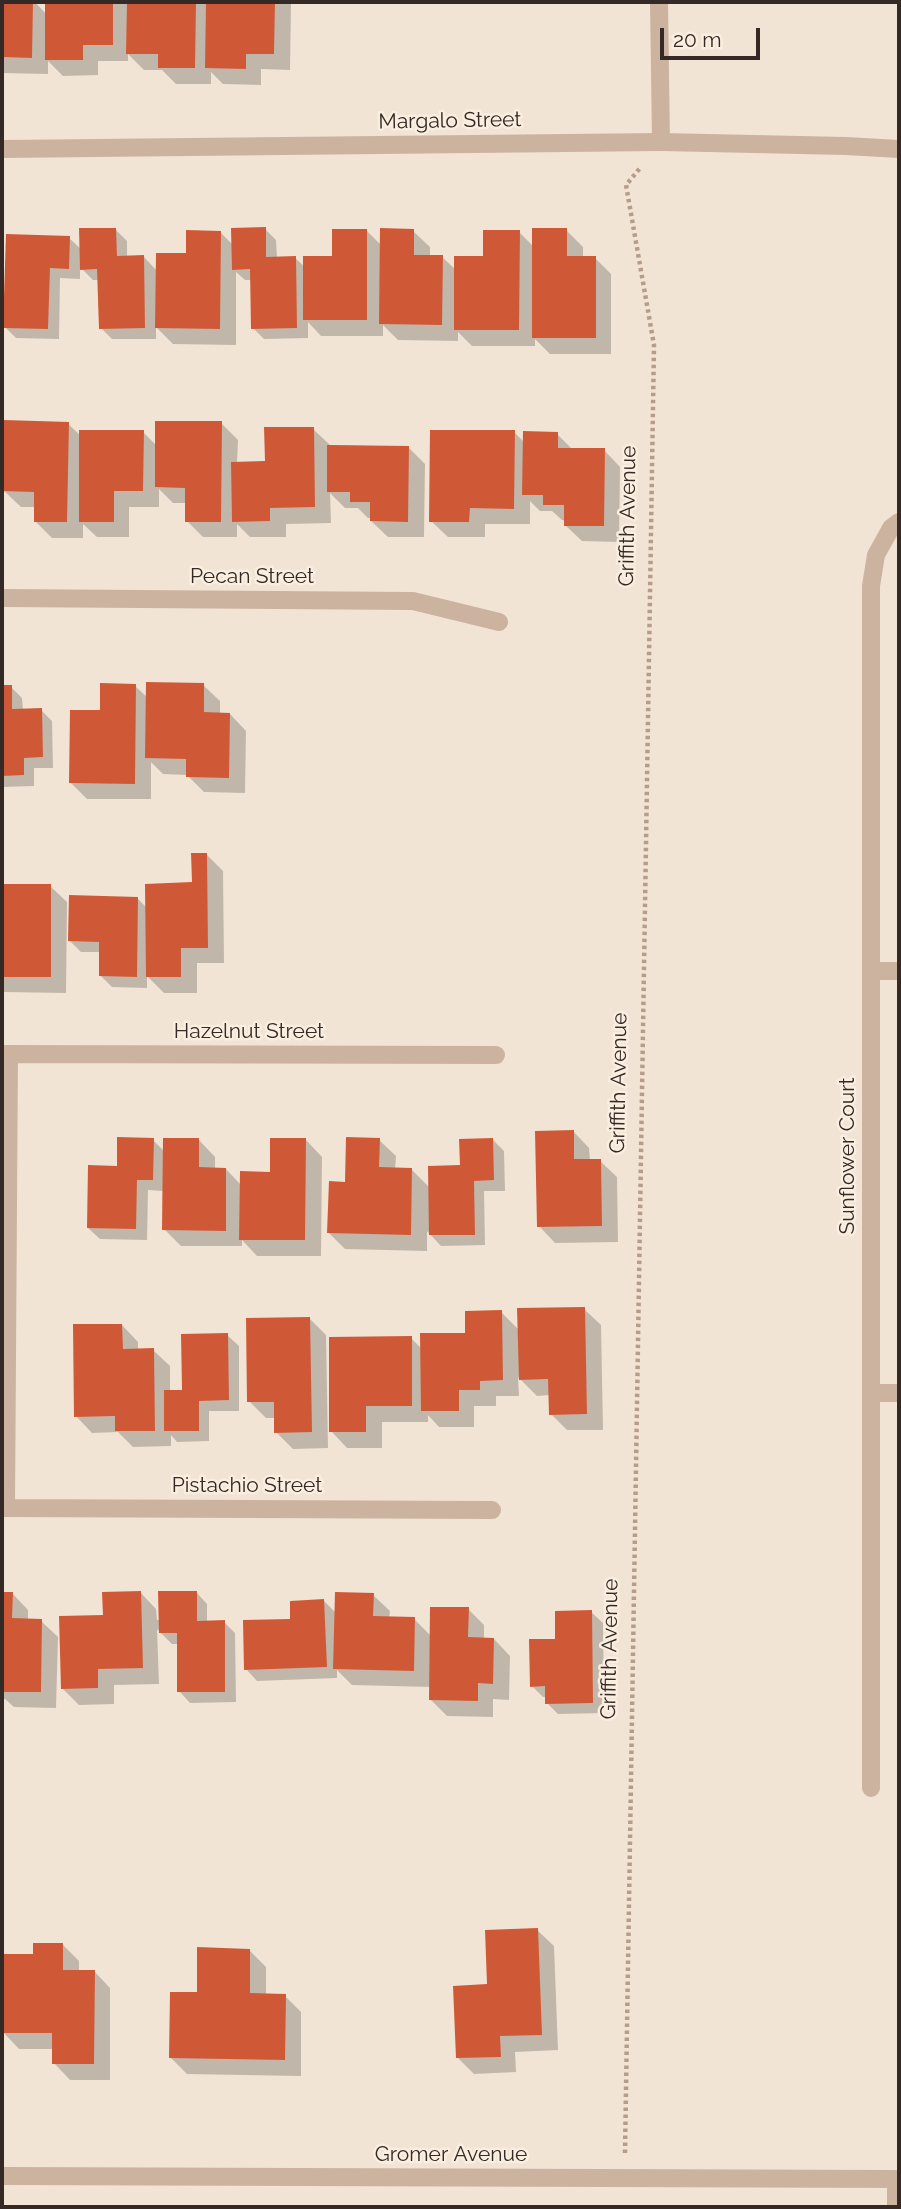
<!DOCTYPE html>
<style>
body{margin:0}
#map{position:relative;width:901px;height:2209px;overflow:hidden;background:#f2e4d5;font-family:Raleway,sans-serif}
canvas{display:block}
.frame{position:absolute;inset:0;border:4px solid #342924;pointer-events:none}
.scale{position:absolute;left:660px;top:28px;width:100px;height:32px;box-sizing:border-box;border:4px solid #342924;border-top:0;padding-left:9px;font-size:21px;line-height:24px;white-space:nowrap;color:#342924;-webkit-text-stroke:5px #faeee1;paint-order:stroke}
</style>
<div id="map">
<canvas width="901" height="2209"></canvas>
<div class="frame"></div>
<div class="scale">20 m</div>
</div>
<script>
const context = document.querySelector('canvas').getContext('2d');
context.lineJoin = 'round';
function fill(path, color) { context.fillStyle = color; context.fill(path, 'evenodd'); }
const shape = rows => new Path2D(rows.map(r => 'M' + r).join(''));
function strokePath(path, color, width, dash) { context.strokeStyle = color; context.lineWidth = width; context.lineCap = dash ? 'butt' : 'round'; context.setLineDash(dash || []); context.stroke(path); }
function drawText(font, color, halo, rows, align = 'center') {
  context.font = font + ' Raleway,sans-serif'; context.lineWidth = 5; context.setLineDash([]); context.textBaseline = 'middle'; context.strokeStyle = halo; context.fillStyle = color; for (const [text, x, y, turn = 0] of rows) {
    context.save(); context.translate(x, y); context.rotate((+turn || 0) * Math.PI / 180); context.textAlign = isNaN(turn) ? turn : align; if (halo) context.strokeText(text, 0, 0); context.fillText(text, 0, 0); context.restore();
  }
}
fill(shape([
 [2,2,35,2,46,14,46,2,291,2,290,70,261,69,261,85,223,84,211,72,211,84,176,84,162,70,144,70,128,54,128,61,98,61,98,75,63,76,48,61,48,74,2,73],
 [265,229,276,240,277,258,295,258,305,267,333,258,367,231,382,246,413,231,430,247,430,257,442,257,456,270,484,258,519,232,533,246,566,230,583,247,583,258,595,258,611,274,611,354,550,354,535,339,535,346,472,346,458,332,458,341,398,340,383,325,383,336,321,336,308,322,308,338,264,339,253,328,252,280,245,280,236,272,236,345,173,344,156,327,156,339,112,339,101,328,99,280,93,280,80,267,80,279,60,278,59,339,16,338,5,327,69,238,82,250,116,230,127,241,127,257,144,257,157,271,187,255,220,232,233,245],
 [221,423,238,440,237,463,266,463,313,429,330,445,408,447,425,464,424,537,388,537,371,521,371,518,368,518,358,508,345,508,330,493,331,523,286,524,286,537,250,537,237,524,237,537,203,537,187,521,187,503,173,503,159,489,159,507,129,507,129,537,97,537,83,524,83,538,52,538,35,521,35,507,21,507,4,491,68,424,81,436,143,432,157,446],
 [514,432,524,442,557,434,573,450,604,450,620,467,619,542,582,541,565,525,566,521,562,520,552,511,540,511,530,501,530,524,485,524,485,537,448,537,431,521],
 [203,685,220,701,220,714,230,714,246,731,245,793,204,792,187,775,163,774,151,762,151,799,87,799,70,782,101,712,135,686,148,698],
 [2,687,11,687,22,698,23,710,41,710,52,721,53,768,34,768,34,786,2,787],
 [206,854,223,871,224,963,197,963,197,993,164,993,147,976,147,988,112,987,101,976,101,952,81,952,68,939,138,899,147,908,193,884],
 [2,885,50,886,67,902,66,993,2,992],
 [573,1131,589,1148,590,1161,600,1161,617,1177,618,1242,555,1243,539,1226],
 [153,1140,165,1152,199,1140,215,1157,215,1169,226,1169,241,1185,271,1174,306,1140,322,1157,321,1256,257,1256,242,1240,242,1246,181,1246,164,1229,164,1191,148,1190,147,1240,100,1239,88,1228,119,1168],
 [379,1140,396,1156,395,1169,411,1169,430,1188,461,1167,493,1140,504,1151,505,1191,484,1191,485,1245,441,1246,427,1231,427,1251,345,1249,329,1233,347,1184],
 [584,1309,601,1325,603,1430,567,1430,551,1414,550,1395,537,1396,518,1377,519,1396,496,1396,496,1406,474,1406,474,1427,439,1427,428,1415,428,1422,382,1422,382,1448,347,1448,331,1431,411,1338,422,1349,467,1334,501,1312,520,1331],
 [309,1318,326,1335,328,1448,293,1449,276,1432,276,1418,266,1418,249,1401],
 [122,1325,138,1342,138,1350,153,1350,170,1366,170,1392,183,1392,227,1335,239,1346,239,1411,209,1411,209,1441,177,1442,171,1435,171,1446,133,1447,118,1432,92,1433,76,1416],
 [140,1592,156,1609,157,1620,160,1620,196,1592,207,1604,207,1623,224,1622,235,1633,236,1702,190,1703,179,1691,179,1644,172,1644,157,1629,159,1684,114,1685,114,1704,79,1705,62,1688,105,1617],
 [2,1593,12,1593,28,1610,28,1620,41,1621,58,1637,56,1708,14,1707,5,1699,2,1699],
 [373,1595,390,1611,389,1618,414,1619,431,1636,468,1609,484,1625,484,1639,494,1639,510,1656,509,1700,493,1699,493,1717,447,1716,430,1699,431,1687,352,1685,337,1670,337,1678,257,1681,246,1669,292,1620,324,1601,337,1614],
 [591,1612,603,1623,604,1713,558,1714,547,1703,547,1697,543,1697,532,1686,557,1640],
 [537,1930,554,1946,558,2050,515,2052,516,2072,474,2074,458,2058,489,1986],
 [63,1945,79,1961,79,1971,94,1971,110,1988,110,2080,70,2080,54,2063,54,2049,19,2049,3,2032,35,1956],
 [249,1950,266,1967,266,1995,285,1996,301,2012,301,2076,187,2074,170,2057,198,1994]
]), '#0003');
fill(shape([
 [2,2,33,2,32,58,2,57],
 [45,2,113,2,113,45,83,45,83,60,45,60],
 [127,2,196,2,195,68,158,68,158,54,126,54],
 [206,2,275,2,274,54,246,54,246,69,205,68],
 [266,227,266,257,296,256,297,328,251,329,250,269,232,270,231,228],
 [79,228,116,228,117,256,144,255,145,328,99,329,97,269,80,270],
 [380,228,414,229,414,255,443,255,442,325,379,324],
 [532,228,567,228,567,256,596,256,596,338,532,338],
 [332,229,367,229,367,320,303,320,303,256,332,256],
 [186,230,221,231,220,329,155,328,156,253,186,253],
 [483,230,520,230,519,330,454,330,454,256,483,256],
 [6,234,70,236,69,269,50,268,48,329,3,328],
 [4,420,69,422,67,522,34,522,34,492,2,491],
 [155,421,222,421,221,522,185,522,185,488,155,487],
 [264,427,314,427,315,507,270,508,270,521,232,522,231,462,265,461],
 [79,430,144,430,143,491,114,491,114,522,79,522],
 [430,430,515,430,514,509,470,508,469,522,429,522],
 [523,431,558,432,558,448,605,448,604,526,564,526,564,505,543,505,543,495,522,495],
 [327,445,409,446,408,522,370,521,370,502,350,502,350,492,327,492],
 [146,682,204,683,204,712,230,713,229,778,186,777,186,759,145,758],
 [100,683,136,684,135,784,69,783,70,710,100,710],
 [2,685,12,685,12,709,42,708,43,757,24,758,24,775,2,776],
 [191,853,207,853,208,948,181,948,181,977,146,977,145,884,192,882],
 [2,884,51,884,51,977,2,977],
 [69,895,138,897,137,977,99,976,99,942,68,941],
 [574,1130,574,1159,601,1159,602,1226,537,1227,535,1131],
 [117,1137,154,1138,153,1180,137,1180,136,1229,87,1228,88,1165,117,1166],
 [346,1137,380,1138,379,1167,412,1168,411,1235,327,1233,329,1181,345,1182],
 [163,1138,199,1138,199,1167,226,1168,226,1231,162,1230],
 [270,1138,306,1138,305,1240,239,1240,240,1171,270,1172],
 [493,1138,494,1180,474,1181,475,1235,429,1235,428,1166,460,1165,459,1139],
 [585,1307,587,1414,549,1415,548,1379,519,1380,517,1308],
 [502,1310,503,1380,480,1381,480,1390,459,1390,459,1411,421,1411,420,1333,465,1333,465,1311],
 [310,1317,312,1432,274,1433,274,1402,247,1402,246,1318],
 [73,1324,122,1324,123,1349,154,1348,155,1431,115,1431,115,1416,74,1417],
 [228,1333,229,1400,199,1401,199,1431,164,1431,164,1390,182,1390,181,1334],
 [412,1336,412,1406,366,1406,366,1432,329,1432,329,1337],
 [141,1591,143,1668,98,1669,98,1688,61,1689,59,1616,103,1615,102,1592],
 [158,1591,197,1591,197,1621,225,1620,225,1692,177,1692,177,1633,159,1633],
 [2,1592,13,1592,12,1618,42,1619,41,1692,2,1692],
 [335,1592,374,1593,373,1616,415,1617,414,1671,333,1669],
 [324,1599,327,1667,244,1670,243,1620,290,1619,290,1601],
 [430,1607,469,1607,468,1637,494,1638,493,1684,478,1683,478,1701,429,1700],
 [592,1610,593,1703,545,1704,545,1686,530,1687,529,1639,555,1639,555,1611],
 [538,1928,542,2035,500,2036,501,2057,456,2058,453,1986,487,1984,485,1930],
 [33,1943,63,1943,63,1970,95,1970,94,2064,52,2064,52,2033,2,2033,2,1954,33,1954],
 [197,1947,250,1949,250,1993,286,1994,285,2060,169,2058,170,1992,197,1992]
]), '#cf5936');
strokePath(shape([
 [625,2153,654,345,626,185,641,167]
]), '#b69d8a', 4.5, [3.5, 3.5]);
strokePath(shape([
 [896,2179,896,2207]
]), '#cbb3a0', 18);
strokePath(shape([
 [2,149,661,142],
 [2,598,413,601,499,622],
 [871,971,899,971],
 [2,1054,496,1055],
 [871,1393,899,1393],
 [2,1508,492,1510],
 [6,1508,9,1054],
 [871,1788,871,586,876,555,891,528,899,522]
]), '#cbb3a0', 18);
strokePath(shape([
 [659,2,661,142,846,146,899,149],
 [2,2176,899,2179]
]), '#cbb3a0', 18);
drawText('21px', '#342924', '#faeee1', [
 ["Margalo Street",450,121,-1],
 ["Griffith Avenue",628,516,-89],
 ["Pecan Street",252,577],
 ["Hazelnut Street",249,1032],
 ["Griffith Avenue",619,1083,-89],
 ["Sunflower Court",848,1156,-90],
 ["Pistachio Street",247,1486],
 ["Griffith Avenue",610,1649,-89],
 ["Gromer Avenue",451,2155]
]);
</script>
